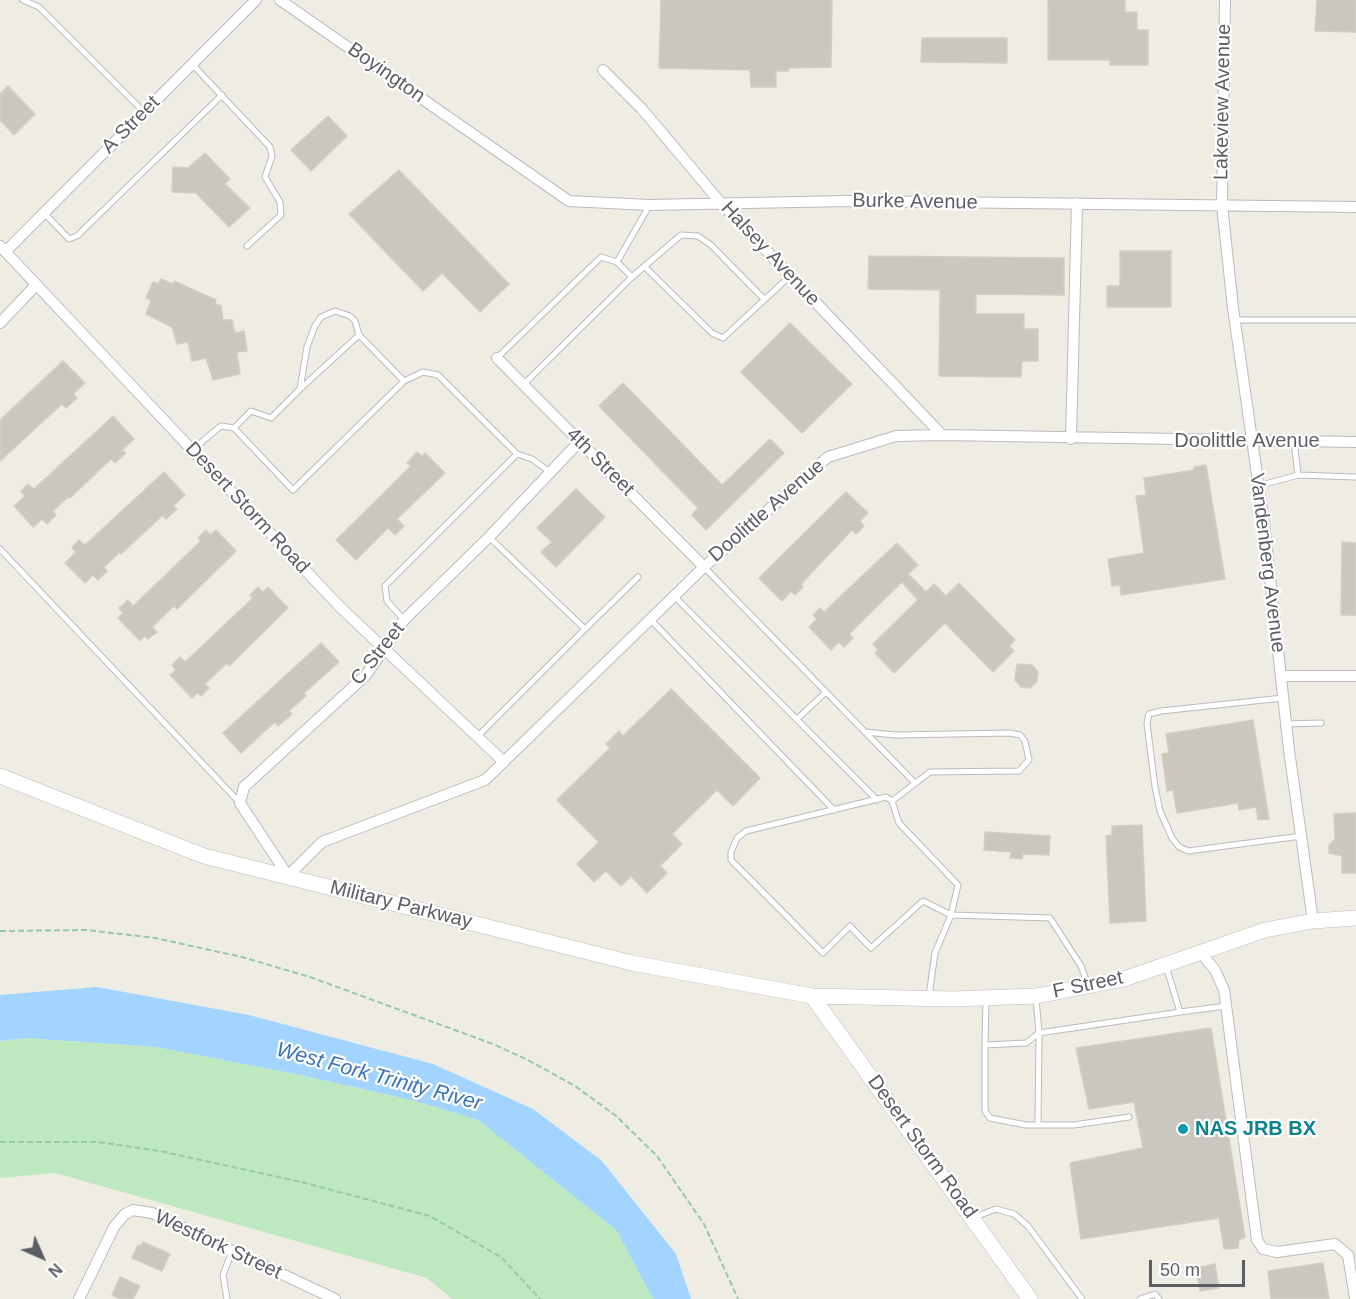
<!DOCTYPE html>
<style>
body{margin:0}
#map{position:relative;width:1356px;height:1299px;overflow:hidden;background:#efede3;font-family:Arial,sans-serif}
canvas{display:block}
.north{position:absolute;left:12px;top:1227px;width:60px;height:60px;-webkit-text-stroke:4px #fff;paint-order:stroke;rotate:135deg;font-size:16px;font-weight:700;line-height:24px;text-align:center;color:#5b5f65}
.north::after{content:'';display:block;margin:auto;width:21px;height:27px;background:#5b5f65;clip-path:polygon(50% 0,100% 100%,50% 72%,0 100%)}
.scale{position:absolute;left:1149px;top:1260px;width:96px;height:27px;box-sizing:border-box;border:3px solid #5b5f65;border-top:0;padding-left:8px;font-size:18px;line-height:21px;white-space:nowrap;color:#5b5f65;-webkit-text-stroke:4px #fff;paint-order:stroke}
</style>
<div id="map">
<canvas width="1356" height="1299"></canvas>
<div class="north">N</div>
<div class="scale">50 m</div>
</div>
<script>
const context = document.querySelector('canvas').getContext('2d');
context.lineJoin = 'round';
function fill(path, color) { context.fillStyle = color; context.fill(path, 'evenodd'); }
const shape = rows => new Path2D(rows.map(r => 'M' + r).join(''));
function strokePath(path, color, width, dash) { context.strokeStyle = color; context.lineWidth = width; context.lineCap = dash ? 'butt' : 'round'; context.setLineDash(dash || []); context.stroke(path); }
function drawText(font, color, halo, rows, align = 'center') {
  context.font = font + ' Arial,sans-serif'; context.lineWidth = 4.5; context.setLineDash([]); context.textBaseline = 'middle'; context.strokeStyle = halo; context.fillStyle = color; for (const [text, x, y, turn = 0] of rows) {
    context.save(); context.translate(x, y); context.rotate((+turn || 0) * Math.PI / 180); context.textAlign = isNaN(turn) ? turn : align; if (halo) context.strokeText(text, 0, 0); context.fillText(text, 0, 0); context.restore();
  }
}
fill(shape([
 [25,1038,156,1047,300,1075,415,1101,478,1120,616,1230,653,1299,452,1299,427,1278,55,1173,0,1178,0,1041]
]), '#bee8bf');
fill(shape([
 [97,987,249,1015,433,1064,533,1109,602,1161,676,1254,691,1299,653,1299,616,1230,478,1120,415,1101,300,1075,156,1047,25,1038,0,1041,0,995]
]), '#a3d4ff');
const building = shape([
 [661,0,832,0,831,67,789,68,788,71,776,71,776,87,751,87,750,70,659,68,661,0],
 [1048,0,1125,0,1125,12,1137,12,1137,30,1148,30,1148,65,1110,65,1110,60,1048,60,1048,0],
 [1317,0,1356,0,1356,32,1315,31,1317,0],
 [922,38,1007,38,1007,63,921,62,922,38],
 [8,86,35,114,14,135,0,120,0,94,8,86],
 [328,116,347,136,311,171,291,150,328,116],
 [205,153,230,179,225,184,250,208,229,227,196,193,172,192,173,167,188,168,205,153],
 [399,170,509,284,480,312,442,273,423,291,349,214,399,170],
 [1120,251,1171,251,1171,307,1107,307,1107,286,1120,286,1120,251],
 [869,256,1064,258,1064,295,976,294,976,314,1024,314,1024,329,1038,329,1038,361,1022,361,1021,377,939,376,940,290,868,289,869,256],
 [161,279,173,284,174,281,216,300,215,304,221,306,223,320,232,320,235,333,244,331,247,351,237,352,240,374,213,380,206,358,192,361,188,342,177,344,172,327,146,314,151,300,146,298,153,282,158,284,161,279],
 [790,323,852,384,802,433,741,372,790,323],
 [63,361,85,383,73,394,77,398,66,408,62,404,0,461,0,420,63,361],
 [623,383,722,485,770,439,784,453,706,530,692,515,698,508,599,406,623,383],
 [113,416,134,439,122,450,126,453,115,463,111,459,70,498,68,497,53,511,56,515,47,524,42,519,33,527,14,506,25,496,21,491,28,484,34,489,113,416],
 [417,452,422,456,425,453,445,473,397,519,404,526,395,535,388,528,356,560,336,540,411,466,407,463,417,452],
 [1206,465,1225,579,1121,595,1120,585,1112,586,1108,559,1144,553,1136,496,1146,495,1144,478,1194,470,1194,467,1206,465],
 [164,472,185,495,173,506,177,509,166,519,163,515,121,554,119,553,104,567,107,571,98,580,93,575,85,583,65,563,76,552,72,547,79,540,85,545,164,472],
 [576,489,605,517,556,567,541,552,552,542,537,528,576,489],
 [846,492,868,513,860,521,864,526,856,534,852,530,801,584,803,587,795,595,791,591,782,601,759,578,846,492],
 [206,530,210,535,216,530,236,551,177,609,174,606,152,627,157,632,148,639,145,636,140,641,118,618,123,613,119,608,128,600,133,606,201,541,198,538,206,530],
 [1342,542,1356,543,1356,615,1341,615,1342,542],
 [897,543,918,565,908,574,926,592,934,584,946,596,959,583,1015,640,1009,646,1014,651,993,672,945,623,894,673,875,653,878,650,873,644,918,600,902,582,849,634,853,638,844,647,839,642,831,650,809,627,817,619,813,615,820,608,824,612,897,543],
 [258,587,263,592,268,587,288,608,229,666,227,663,205,684,209,688,201,696,197,693,192,698,170,675,176,670,172,665,180,657,185,662,253,598,250,595,258,587],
 [321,643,339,662,304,693,306,696,289,711,292,714,278,726,275,722,241,753,223,733,321,643],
 [1017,664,1032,665,1038,672,1037,681,1030,688,1021,687,1015,680,1017,664],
 [671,689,760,778,733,806,717,790,672,834,682,844,660,866,667,873,647,893,631,876,621,886,606,871,594,882,577,864,599,842,557,800,610,748,606,744,619,731,623,736,671,689],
 [1253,720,1269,819,1258,820,1256,807,1239,810,1238,803,1177,813,1173,790,1167,791,1162,754,1169,753,1166,734,1253,720],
 [1356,813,1356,873,1342,873,1342,856,1329,853,1329,845,1335,839,1334,814,1356,813],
 [1142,825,1146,921,1110,923,1106,836,1112,835,1112,826,1142,825],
 [985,832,1050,836,1049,855,1023,854,1022,859,1010,858,1011,852,984,850,985,832],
 [1211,1028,1245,1237,1239,1240,1238,1248,1224,1249,1219,1218,1081,1239,1070,1163,1143,1148,1134,1102,1089,1109,1076,1048,1211,1028],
 [143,1242,170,1254,162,1271,132,1258,138,1245,141,1246,143,1242],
 [1323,1263,1329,1299,1271,1299,1268,1271,1323,1263],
 [1215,1264,1219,1288,1200,1291,1196,1268,1215,1264],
 [120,1277,140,1286,133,1299,120,1299,112,1295,120,1277]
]);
fill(building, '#cac6c0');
strokePath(building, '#d4cec1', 1.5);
const lane = shape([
 [23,0,39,7,143,111],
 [192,64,270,147,272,156,265,177,280,202,281,215,247,246],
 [44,213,69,239,77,236,222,95],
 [645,267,712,333,723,338,790,276],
 [632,277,681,235,698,236,711,245,764,299],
 [1234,320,1356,320],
 [497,358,601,257,617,262,649,206],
 [523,385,632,277,617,262],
 [300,389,359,335],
 [234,428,251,411,271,418,300,389,307,347,315,326,321,317,335,311,350,316,355,321,359,335,404,381],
 [1294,441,1298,475],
 [192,450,221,426,234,428,293,490,404,381,423,372,438,375,517,454,532,459,550,472],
 [1258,486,1298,475,1356,477],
 [0,549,240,803],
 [704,567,865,732,895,735,1010,733,1020,735,1025,741,1029,760,1019,771,930,772,892,801],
 [675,597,877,800],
 [650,619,834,810],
 [404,620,387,601,385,586,517,454],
 [585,629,638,577],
 [1283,698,1161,711,1149,714,1147,723,1155,787,1160,811,1172,838,1179,847,1188,851,1301,836],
 [797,719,826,692],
 [1286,724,1321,723],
 [865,732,915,783],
 [477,737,585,629,489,537],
 [929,996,935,953,951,915,958,885,899,823,892,801,886,797,746,831,737,838,731,852,731,860,823,953,850,926,871,948,923,901,951,915,1050,918,1081,966,1088,985],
 [1036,998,1039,1033,1038,1125],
 [1180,1012,1226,1006],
 [985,1045,986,999],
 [1129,1117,1074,1125,1026,1125,990,1118,985,1111,985,1045,1026,1043,1039,1033,1180,1012,1166,966],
 [975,1217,996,1209,1014,1214,1028,1226,1082,1299],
 [227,1299,223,1275,232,1251],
 [1140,1299,1155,1294,1159,1299]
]);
const street = shape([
 [280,0,569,201,649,205,847,201,1356,207],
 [1225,0,1222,205,1233,308,1264,523,1289,750,1313,921],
 [603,70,642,109,720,202,942,435],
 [0,246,339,606,504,762],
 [7,250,256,0],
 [0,323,36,285],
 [497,358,704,567],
 [1071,439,1077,203],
 [580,441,489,537,404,620,366,675,244,787,240,803,288,876,322,842,485,780,704,567,828,457,896,436,942,435,1356,442],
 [1281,676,1356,676],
 [1201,953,1215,970,1224,990,1257,1240,1263,1249,1277,1252,1335,1244,1348,1255,1355,1299],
 [79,1299,114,1227,125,1214,133,1210,152,1213,335,1299]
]);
const secondary = shape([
 [0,776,204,856,632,963,812,996,953,999,1036,996,1124,979,1265,930,1313,921,1356,918],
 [812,996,1030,1299]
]);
strokePath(lane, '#b8bbc0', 7);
strokePath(street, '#b8bbc0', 12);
strokePath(secondary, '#b9bcc2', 16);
strokePath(shape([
 [0,931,87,930,155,938,242,957,310,977,493,1044,528,1060,575,1086,615,1115,657,1156,704,1224,738,1299],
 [0,1142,98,1142,160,1151,301,1182,430,1216,501,1257,540,1299]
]), '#97c9a6', 2, [6, 3]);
strokePath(lane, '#fff', 5);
strokePath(street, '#fff', 10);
strokePath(secondary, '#fff', 15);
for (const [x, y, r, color] of [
 [1183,1129,6,"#0f9aa8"]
]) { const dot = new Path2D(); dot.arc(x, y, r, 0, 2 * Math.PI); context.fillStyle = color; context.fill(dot); strokePath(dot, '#fff', 2); }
drawText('20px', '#5b5f65', '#fff', [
 ["Boyington",386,73,35],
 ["Lakeview Avenue",1223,102,-89],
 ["A Street",131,125,-45],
 ["Burke Avenue",915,202,1],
 ["Halsey Avenue",770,254,47],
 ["Doolittle Avenue",1247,441],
 ["4th Street",600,462,45],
 ["Desert Storm Road",247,508,47],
 ["Doolittle Avenue",767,511,-41],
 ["Vandenberg Avenue",1267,563,83],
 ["C Street",378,654,-52],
 ["Military Parkway",401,905,14],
 ["F Street",1088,985,-12],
 ["Desert Storm Road",922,1147,54],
 ["Westfork Street",218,1245,25]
]);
drawText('bold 20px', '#0d838f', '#fff', [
 ["NAS JRB BX",1195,1129]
], 'left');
drawText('italic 21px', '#3a73b7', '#fff', [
 ["West Fork Trinity River",379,1077,15]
]);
</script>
